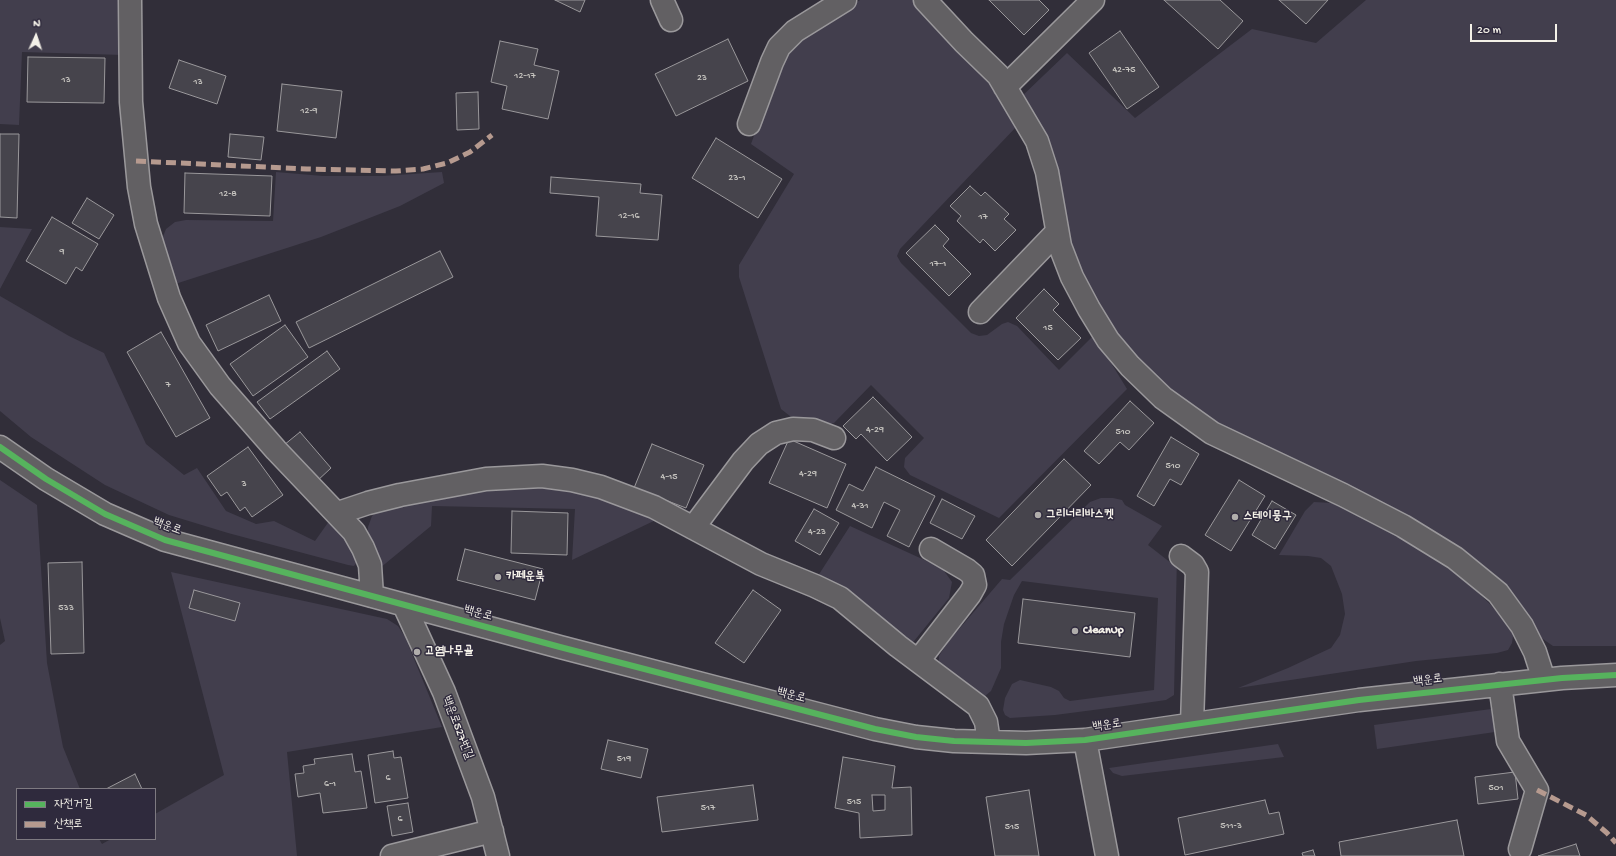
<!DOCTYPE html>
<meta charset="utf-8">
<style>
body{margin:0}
#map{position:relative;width:1616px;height:856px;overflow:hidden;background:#312e39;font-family:"Gochi Hand","Poor Story",sans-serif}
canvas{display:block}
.legend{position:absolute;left:16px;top:788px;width:140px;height:52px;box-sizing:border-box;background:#2f2a3d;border:1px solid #7e7a81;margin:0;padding:5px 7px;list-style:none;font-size:12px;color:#f4f1e8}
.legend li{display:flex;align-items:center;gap:8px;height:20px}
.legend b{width:20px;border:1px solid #7e7a81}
.north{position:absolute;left:16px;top:16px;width:40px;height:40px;-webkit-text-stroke:3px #2f2a3d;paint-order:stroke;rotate:3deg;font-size:11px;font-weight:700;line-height:16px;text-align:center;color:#f4f1e8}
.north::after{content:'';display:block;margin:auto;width:14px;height:18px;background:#f4f1e8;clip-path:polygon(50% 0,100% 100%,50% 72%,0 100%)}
.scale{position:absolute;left:1470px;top:24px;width:87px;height:18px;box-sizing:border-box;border:2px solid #f4f1e8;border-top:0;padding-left:5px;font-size:12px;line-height:14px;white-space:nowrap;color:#f4f1e8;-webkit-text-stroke:3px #2f2a3d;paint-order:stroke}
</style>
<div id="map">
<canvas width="1616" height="856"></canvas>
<ul class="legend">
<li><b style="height:5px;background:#56b35d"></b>자전거길</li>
<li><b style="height:5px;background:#b69a8f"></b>산책로</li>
</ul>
<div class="north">N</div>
<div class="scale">20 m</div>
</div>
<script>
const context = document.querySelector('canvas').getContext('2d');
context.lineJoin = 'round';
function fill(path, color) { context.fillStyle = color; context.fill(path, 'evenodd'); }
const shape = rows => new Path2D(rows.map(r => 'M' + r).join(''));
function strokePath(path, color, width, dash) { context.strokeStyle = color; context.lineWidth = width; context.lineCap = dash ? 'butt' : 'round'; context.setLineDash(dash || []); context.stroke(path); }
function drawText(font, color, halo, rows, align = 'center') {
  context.font = font + ' "Gochi Hand","Poor Story",sans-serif'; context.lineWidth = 3; context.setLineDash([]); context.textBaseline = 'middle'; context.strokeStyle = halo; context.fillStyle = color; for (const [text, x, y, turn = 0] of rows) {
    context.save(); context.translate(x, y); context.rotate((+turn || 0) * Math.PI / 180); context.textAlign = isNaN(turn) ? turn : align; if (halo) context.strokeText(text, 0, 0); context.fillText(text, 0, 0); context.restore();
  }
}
fill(shape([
 [0,0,123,0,123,55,22,52,19,125,0,124],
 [860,0,917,0,993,81,1018,125,900,249,897,256,901,263,971,333,979,336,987,335,1002,324,1008,322,1017,326,1059,370,1094,335,1127,389,999,518,910,475,904,467,905,458,924,438,871,385,834,423,826,425,795,420,781,409,739,277,739,265,794,174,751,144,780,64,797,41],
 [1366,0,1616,0,1616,646,1553,646,1540,637,1521,604,1500,580,1466,555,1215,423,1176,397,1143,366,1114,334,1074,260,1020,98,1067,53,1135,118,1252,29,1316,43],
 [276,172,323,176,382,176,442,172,444,183,400,206,321,237,172,285,162,239,166,229,175,222,186,220,273,221],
 [0,227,32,229,0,289],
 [0,296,69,336,104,353,146,444,184,475,197,468,226,511,256,524,274,521,315,541,332,517,348,531,358,561,354,566,348,565,228,533,169,515,105,485,31,437,0,411],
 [0,480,37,505,47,663,63,747,80,789,17,789,17,839,99,839,102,844,111,839,155,839,155,814,224,775,171,572,387,619,398,626,405,637,442,727,287,752,297,856,0,856,0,645,5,641,0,618],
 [558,483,660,518,572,560,575,509,432,506,431,526,380,568,368,535,368,527,372,516,380,508,499,484],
 [1101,498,1113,498,1122,500,1125,505,1162,526,1148,545,1171,563,1177,555,1174,695,1166,700,1124,706,1055,715,1010,718,1005,715,1003,710,1005,698,1012,684,1020,680,1051,687,1059,691,1064,698,1070,701,1154,690,1158,598,1022,581,1014,595,1004,624,1001,642,1001,668,991,691,985,696,977,695,939,665,939,656,948,642,1002,579,1010,580,1090,502],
 [1314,502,1332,503,1361,514,1439,560,1466,581,1491,605,1509,626,1513,636,1512,643,1508,650,1497,653,1416,661,1238,688,1288,668,1331,648,1340,635,1345,614,1342,594,1331,566,1321,558,1308,556,1279,555,1305,511],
 [850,526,942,568,952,582,949,598,910,646,816,579],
 [1491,709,1495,732,1377,749,1374,725],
 [1278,744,1284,757,1122,776,1113,773,1109,768]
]), '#423e4d');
const building = shape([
 [555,0,585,0,580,12,555,0],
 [989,0,1039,0,1049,10,1024,35,989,0],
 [1164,0,1220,0,1243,21,1218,49,1164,0],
 [1279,0,1328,0,1306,24,1279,0],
 [1120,31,1159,87,1127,109,1089,53,1120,31],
 [728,39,748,81,676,116,655,74,728,39],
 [500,41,538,49,534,65,559,71,548,119,502,109,507,86,491,82,500,41],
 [28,57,105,58,104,103,27,102,28,57],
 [179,60,226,76,217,104,169,88,179,60],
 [282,84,342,91,336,138,277,131,282,84],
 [478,92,479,129,457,130,456,93,478,92],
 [0,134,19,134,17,218,0,217,0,134],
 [230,134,264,137,261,160,228,157,230,134],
 [716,138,782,179,758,218,692,178,716,138],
 [185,173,272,176,270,216,184,213,185,173],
 [551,177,641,184,640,193,662,195,658,240,596,236,599,197,550,193,551,177],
 [970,186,981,196,985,192,1009,214,1004,219,1016,230,995,251,983,239,980,243,957,221,961,216,950,206,970,186],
 [87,198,114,215,99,239,72,223,87,198],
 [52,217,98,244,82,271,76,267,66,284,26,261,52,217],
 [935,225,949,239,943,246,971,274,949,296,906,253,935,225],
 [440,251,453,277,309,348,296,322,440,251],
 [1044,289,1059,304,1053,310,1081,338,1058,360,1016,318,1044,289],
 [269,295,281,321,218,351,206,325,269,295],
 [285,325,308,357,253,396,230,364,285,325],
 [161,332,210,418,176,437,127,352,161,332],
 [327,351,340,369,270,419,257,402,327,351],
 [873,397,912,437,887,461,861,434,856,439,843,426,873,397],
 [1130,401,1154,423,1129,450,1120,442,1099,464,1084,451,1130,401],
 [300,432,331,468,316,482,284,445,300,432],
 [1171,437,1199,454,1181,485,1170,479,1154,506,1137,496,1171,437],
 [789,439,846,464,827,508,769,483,789,439],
 [652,444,704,465,686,508,634,488,652,444],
 [248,447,283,495,252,517,245,507,240,511,227,492,221,496,207,476,248,447],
 [1064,459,1091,485,1012,566,986,540,1064,459],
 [876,467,935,496,909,547,887,536,900,510,884,502,872,528,836,510,849,484,863,491,876,467],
 [1239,480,1265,496,1231,551,1205,535,1239,480],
 [942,499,975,516,962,539,930,523,942,499],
 [1272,501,1296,515,1275,549,1252,535,1272,501],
 [814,509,839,523,820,555,795,541,814,509],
 [512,511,568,513,567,555,511,553,512,511],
 [465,549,543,569,535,600,457,580,465,549],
 [82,562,84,653,51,654,48,563,82,562],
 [194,590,240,603,235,621,189,608,194,590],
 [753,590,781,610,744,663,715,643,753,590],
 [1023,599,1135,613,1130,657,1018,643,1023,599],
 [608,740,648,749,641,778,601,769,608,740],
 [393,751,394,758,401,757,408,798,375,803,368,755,393,751],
 [352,754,355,772,361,771,367,808,323,813,320,793,298,797,295,774,304,773,303,766,315,764,314,759,352,754],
 [843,757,895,766,892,788,911,787,912,835,860,838,859,813,835,808,843,757],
 [872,795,885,795,885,810,873,811,872,795],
 [1515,772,1518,799,1478,804,1475,777,1515,772],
 [135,774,142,789,106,789,135,774],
 [753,785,758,820,662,832,657,797,753,785],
 [1029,790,1039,856,995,856,986,797,1029,790],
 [1265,800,1269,814,1279,812,1284,834,1185,855,1178,818,1265,800],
 [408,803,413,832,392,836,387,806,408,803],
 [1457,820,1464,856,1341,856,1339,842,1457,820],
 [1576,844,1580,856,1538,856,1576,844],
 [1313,850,1315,856,1303,856,1302,853,1313,850]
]);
fill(building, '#46444c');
strokePath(building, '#9a989b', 1);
const minor = shape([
 [130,0,131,102,139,187,146,224,169,298,189,343,220,386,276,450,354,532,363,548,370,565,372,596],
 [662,0,671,20],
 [925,0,964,42,998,75,1037,141,1047,172,1060,246,1072,277,1089,309,1108,340,1130,366,1163,398,1212,433,1343,495,1403,526,1455,558,1498,593,1522,626,1535,652,1544,680],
 [1005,87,1093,0],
 [749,124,772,62,779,47,795,31,845,0],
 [980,312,1057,232],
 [0,447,46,479,105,514,165,540,560,647,875,729,916,737,954,741,1026,743,1085,740,1359,700,1562,678,1616,675],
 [338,513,368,503,400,495,486,479,542,476,572,480,601,487,654,507,761,564,815,586,840,598,898,646,978,706,986,722,989,742],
 [693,528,743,461,759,444,776,433,793,429,813,430,834,438],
 [1181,556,1193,565,1197,572,1192,724],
 [404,605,444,692,483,797,498,856],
 [918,661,970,594,975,585,973,575,967,570,931,549],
 [1500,684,1508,741,1537,790,1520,849],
 [1085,740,1107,856],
 [392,856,492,831]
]);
strokePath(minor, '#9a989b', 25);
strokePath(minor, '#626063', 22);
strokePath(shape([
 [136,161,307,169,396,171,423,169,447,163,470,152,492,135],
 [1537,790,1586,815,1607,833,1616,843]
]), '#b69a8f', 5, [10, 5]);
strokePath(shape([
 [0,447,46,479,105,514,165,540,560,647,875,729,916,737,954,741,1026,743,1085,740,1359,700,1562,678,1616,675]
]), '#56b35d', 6);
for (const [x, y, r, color] of [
 [1038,515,4,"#b0adab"],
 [1235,517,4,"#b0adab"],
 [498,577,4,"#b0adab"],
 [1075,631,4,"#b0adab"],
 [417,652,4,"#b0adab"]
]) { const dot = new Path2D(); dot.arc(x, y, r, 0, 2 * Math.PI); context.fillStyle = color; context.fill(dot); strokePath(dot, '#2f2a3d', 1.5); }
drawText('10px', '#c8c6c1', null, [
 ["42-75",1124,70],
 ["12-17",525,76],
 ["23",702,78],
 ["13",66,80],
 ["13",198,82],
 ["12-9",309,111],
 ["23-1",737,178],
 ["12-8",228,194],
 ["12-16",629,216],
 ["17",983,217],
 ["9",62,252],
 ["17-1",938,264],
 ["15",1048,328],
 ["7",168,385],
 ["4-29",875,430],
 ["510",1123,432],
 ["510",1173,466],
 ["4-29",808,474],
 ["4-15",669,477],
 ["3",244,484],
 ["4-31",860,506],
 ["4-23",817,532],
 ["533",66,608],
 ["519",624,759],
 ["6",388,778],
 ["6-1",330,784],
 ["501",1496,788],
 ["515",854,802],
 ["517",708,808],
 ["6",400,819],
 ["511-3",1231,826],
 ["515",1012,827]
]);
drawText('bold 12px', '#f4f1e8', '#2f2a3d', [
 ["그리너리바스켓",1046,515],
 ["스테이뭉구",1243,517],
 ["카페운북",506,577],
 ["CleanUp",1083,631],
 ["고염나무골",425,652]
], 'left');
drawText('12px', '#f4f1e8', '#2f2a3d', [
 ["백운로",167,527,20],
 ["백운로",478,614,15],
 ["백운로",1428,681,-7],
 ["백운로",791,696,15],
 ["백운로",1107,726,-8],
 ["백운로527번길",457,728,69]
]);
</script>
